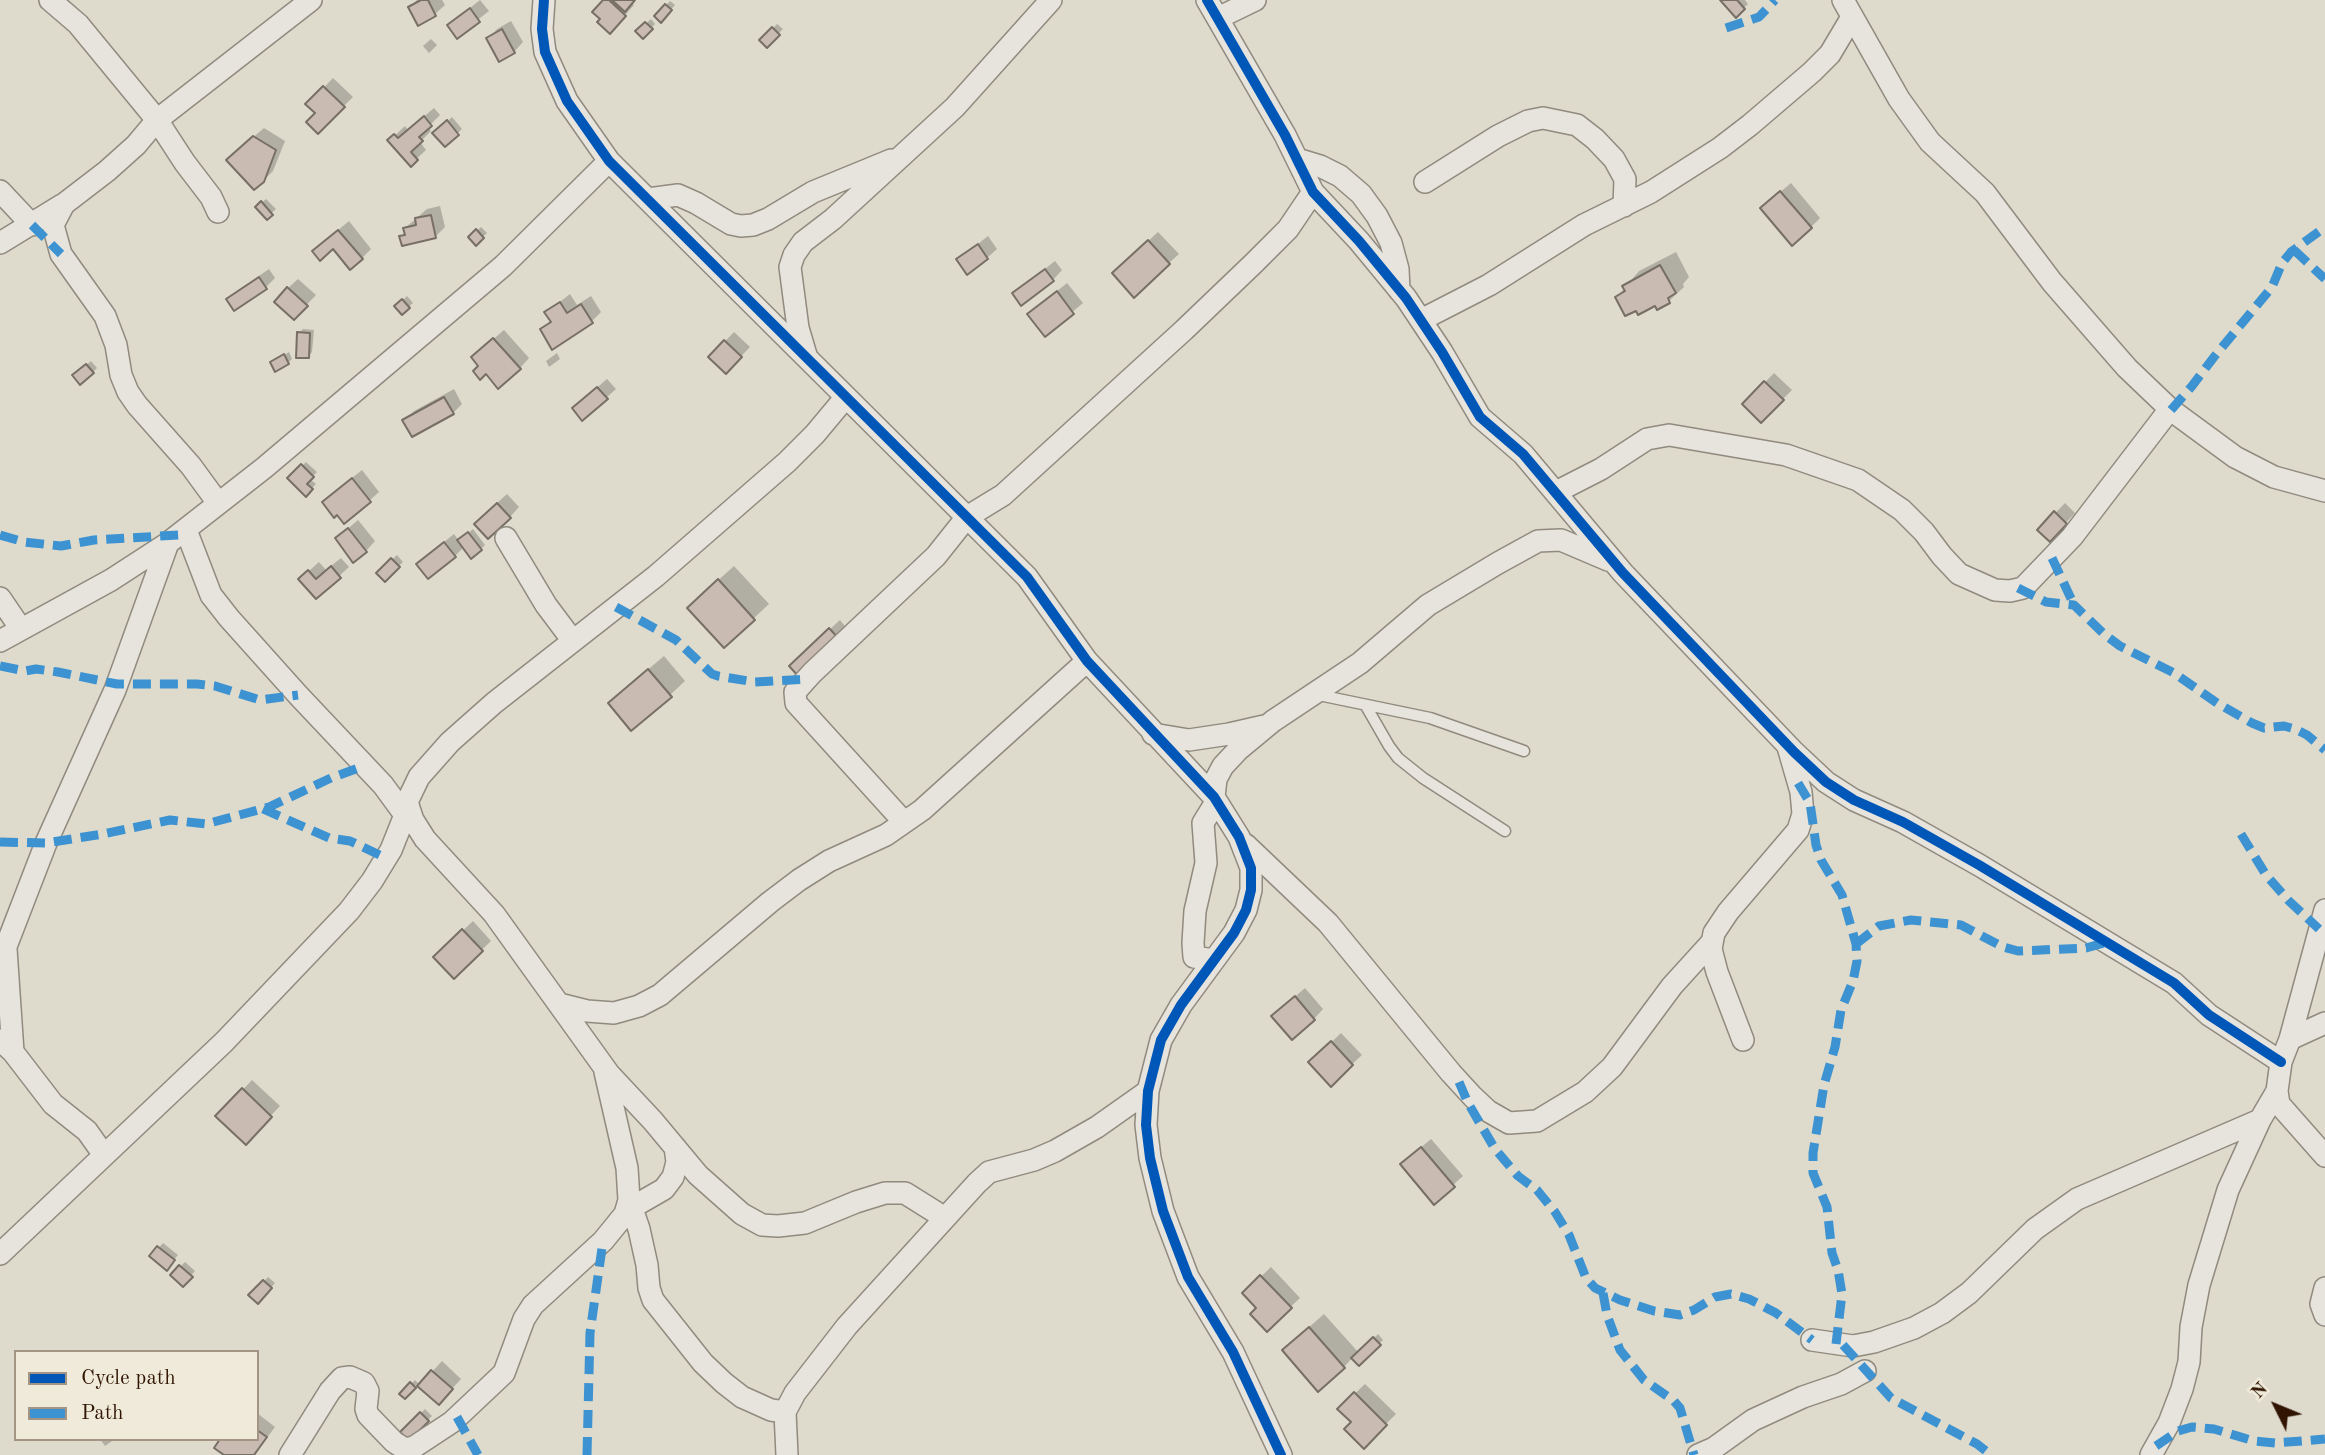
<!DOCTYPE html>
<style>
body{margin:0}
#map{position:relative;width:2325px;height:1455px;overflow:hidden;background:#dedacc;font-family:"Old Standard TT",serif}
canvas{display:block}
.legend{position:absolute;left:14px;top:1350px;width:245px;height:91px;box-sizing:border-box;background:#efead9;border:2px solid #a39483;margin:0;padding:9px 12px;list-style:none;font-size:21px;color:#311402}
.legend li{display:flex;align-items:center;gap:14px;height:35px}
.legend b{width:35px;border:2px solid #a39483}
.north{position:absolute;left:2241px;top:1371px;width:70px;height:70px;-webkit-text-stroke:5px #efead9;paint-order:stroke;rotate:313deg;font-size:19px;font-weight:700;line-height:28px;text-align:center;color:#311402}
.north::after{content:'';display:block;margin:auto;width:24px;height:32px;background:#311402;clip-path:polygon(50% 0,100% 100%,50% 72%,0 100%)}
</style>
<div id="map">
<canvas width="2325" height="1455"></canvas>
<ul class="legend">
<li><b style="height:9px;background:#0057b8"></b>Cycle path</li>
<li><b style="height:9px;background:#3d93d1"></b>Path</li>
</ul>
<div class="north">N</div>
</div>
<script>
const context = document.querySelector('canvas').getContext('2d');
context.lineJoin = 'round';
function fill(path, color) { context.fillStyle = color; context.fill(path, 'evenodd'); }
const shape = rows => new Path2D(rows.map(r => 'M' + r).join(''));
function strokePath(path, color, width, dash) { context.strokeStyle = color; context.lineWidth = width; context.lineCap = dash ? 'butt' : 'round'; context.setLineDash(dash || []); context.stroke(path); }
fill(shape([
 [417,0,442,0,445,5,435,14,419,23,410,7],
 [480,0,489,11,457,36,449,25],
 [606,0,634,0,631,2,634,5,619,22],
 [1722,0,1745,0,1748,4,1736,15],
 [670,1,675,5,661,20,656,16],
 [651,19,655,24,643,37,638,31],
 [511,21,523,42,514,52,488,39,497,29],
 [777,24,783,29,767,45,762,40],
 [431,39,437,45,429,53,423,46],
 [333,78,353,97,318,131,317,113,308,104],
 [434,108,440,115,428,127,431,131,420,142,426,150,411,164,390,140,405,126,408,130],
 [452,117,462,129,445,145,435,133],
 [264,128,285,141,273,171,263,181,237,151],
 [1791,183,1820,218,1811,227,1772,199],
 [266,199,276,209,267,217,257,207],
 [440,206,445,227,435,237,401,237,406,232,405,228,427,209],
 [349,221,371,249,362,258,324,242],
 [481,227,487,233,476,243,470,237],
 [1158,232,1179,254,1169,263,1114,273],
 [988,236,997,249,987,258,958,260],
 [1676,252,1689,277,1683,284,1684,287,1669,301,1658,307,1656,304,1636,309,1617,297,1639,271],
 [1055,261,1062,270,1053,280,1014,293],
 [269,269,275,278,266,287,228,300,238,290],
 [298,279,316,295,294,318,288,288],
 [1067,283,1083,303,1045,335,1029,314],
 [570,294,577,305,591,296,601,312,592,321,542,330,551,320,547,312],
 [407,296,413,303,402,312,397,306],
 [303,329,314,330,312,352,308,357,299,333],
 [504,330,529,358,520,368,481,365,483,348],
 [734,332,750,347,726,372,710,357],
 [289,352,292,359,288,363,272,363],
 [557,353,560,359,549,367,546,361],
 [91,361,97,368,93,372,79,371],
 [1774,373,1792,390,1761,421,1744,404],
 [607,379,616,389,606,398,584,399],
 [454,389,462,404,453,413,405,420,414,411],
 [306,462,317,472,310,479,316,484,306,494,290,478],
 [362,470,379,492,369,501,333,493],
 [507,494,519,507,510,517,485,514],
 [2065,503,2075,513,2050,540,2039,530],
 [358,520,375,541,366,551,337,538],
 [473,529,485,545,481,549,464,547,455,556,428,555,454,534,459,541],
 [397,555,403,562,385,579,378,573],
 [341,558,349,567,316,597,300,579,319,562,326,570],
 [734,566,769,604,724,646,704,593],
 [840,620,848,630,801,656],
 [664,656,685,681,670,695,625,689],
 [473,921,491,941,454,977,435,957],
 [1305,988,1323,1009,1314,1019,1283,1007],
 [1341,1033,1362,1055,1331,1084,1311,1062],
 [252,1080,280,1106,246,1142,218,1116],
 [1431,1139,1463,1176,1434,1202,1412,1155],
 [163,1243,178,1255,167,1268,152,1256],
 [185,1262,195,1271,183,1285,172,1275],
 [1271,1267,1300,1298,1267,1329,1259,1308,1244,1293],
 [268,1277,275,1283,258,1302,251,1295],
 [1324,1314,1359,1353,1378,1334,1383,1340,1359,1363,1353,1357,1344,1367,1299,1336],
 [442,1361,461,1379,439,1403,417,1384,405,1397,401,1394,415,1380,420,1385],
 [1365,1384,1396,1414,1364,1446,1353,1422,1339,1409],
 [425,1409,432,1416,409,1439,402,1432],
 [257,1413,275,1427,254,1455,226,1455,257,1439],
 [100,1439,115,1439,105,1446]
]), '#0003');
const building = shape([
 [421,0,428,0,436,16,418,26,408,7,421,0],
 [603,0,609,0,626,16,610,34,597,22,600,19,592,12,603,0],
 [612,0,635,0,625,12,612,0],
 [1720,0,1737,0,1745,9,1736,18,1720,0],
 [665,4,672,10,661,23,654,16,665,4],
 [470,8,480,22,457,39,447,25,470,8],
 [645,22,653,29,643,39,635,31,645,22],
 [772,27,780,35,767,48,759,40,772,27],
 [502,29,515,53,499,62,486,38,502,29],
 [323,86,345,107,318,134,306,122,315,113,305,104,323,86],
 [424,116,432,126,419,137,423,141,411,152,418,160,411,167,387,140,394,134,398,138,424,116],
 [447,120,459,135,445,147,432,133,447,120],
 [253,136,276,150,264,182,254,190,226,160,253,136],
 [1780,191,1812,228,1792,246,1760,208,1780,191],
 [261,201,273,215,267,220,255,207,261,201],
 [431,215,436,238,402,246,399,236,405,235,403,228,416,225,415,218,431,215],
 [476,229,484,238,476,246,468,237,476,229],
 [338,230,363,259,350,270,333,249,320,261,312,251,338,230],
 [1148,240,1170,264,1134,298,1112,273,1148,240],
 [978,244,988,259,967,275,956,259,978,244],
 [1660,265,1676,293,1668,298,1670,303,1657,310,1655,306,1638,315,1636,311,1625,316,1615,297,1625,291,1622,286,1660,265],
 [1045,269,1054,281,1021,306,1012,293,1045,269],
 [259,277,267,289,234,311,226,299,259,277],
 [287,287,308,306,294,320,274,302,287,287],
 [1057,291,1074,314,1045,337,1027,314,1057,291],
 [402,299,410,308,402,315,394,306,402,299],
 [560,302,567,313,581,304,593,323,552,350,540,329,551,322,544,312,560,302],
 [297,332,310,333,309,358,296,358,297,332],
 [493,338,521,369,498,389,486,374,480,380,473,371,478,366,471,357,493,338],
 [724,340,742,357,726,374,708,357,724,340],
 [284,354,289,364,275,372,270,362,284,354],
 [86,364,94,373,80,385,72,375,86,364],
 [1764,381,1784,400,1761,423,1742,404,1764,381],
 [597,387,608,399,582,421,572,408,597,387],
 [444,397,454,414,412,437,402,420,444,397],
 [301,464,314,477,307,484,313,489,306,497,287,478,301,464],
 [352,478,371,502,344,524,337,515,334,518,322,502,352,478],
 [497,503,511,518,488,539,474,524,497,503],
 [2054,511,2067,524,2050,542,2037,530,2054,511],
 [348,528,367,552,353,563,335,538,348,528],
 [468,532,482,550,471,559,457,540,468,532],
 [444,542,456,557,428,579,416,564,444,542],
 [391,558,400,567,385,582,376,573,391,558],
 [331,566,341,578,316,599,298,579,308,570,316,579,331,566],
 [718,579,755,620,724,648,687,608,718,579],
 [829,628,840,640,800,678,789,666,829,628],
 [648,669,672,697,631,731,608,703,648,669],
 [462,929,483,951,454,979,433,957,462,929],
 [1295,996,1315,1020,1292,1040,1271,1016,1295,996],
 [1331,1041,1353,1065,1331,1087,1308,1062,1331,1041],
 [242,1088,272,1117,246,1145,215,1116,242,1088],
 [1421,1147,1455,1187,1434,1205,1400,1164,1421,1147],
 [157,1246,175,1260,167,1271,149,1256,157,1246],
 [179,1265,193,1277,183,1287,170,1275,179,1265],
 [1260,1275,1292,1308,1267,1332,1250,1314,1256,1308,1242,1293,1260,1275],
 [263,1280,272,1288,258,1304,248,1295,263,1280],
 [1309,1327,1345,1368,1318,1392,1282,1350,1309,1327],
 [1373,1337,1381,1345,1359,1366,1351,1358,1373,1337],
 [431,1370,453,1389,439,1405,417,1386,431,1370],
 [410,1382,416,1388,405,1399,399,1394,410,1382],
 [1354,1392,1387,1425,1364,1449,1344,1429,1351,1422,1337,1409,1354,1392],
 [420,1412,429,1421,409,1441,400,1432,420,1412],
 [257,1430,267,1437,254,1455,224,1455,214,1448,220,1439,257,1439,257,1430]
]);
fill(building, '#c9bbb2');
strokePath(building, '#776f65', 2);
const service = shape([
 [1314,694,1430,718,1524,751],
 [1366,706,1389,746,1398,758,1423,778,1505,831]
]);
const minor = shape([
 [50,0,78,24,157,120,185,163,211,197,218,212],
 [544,0,542,29,545,52,567,101,609,161,1027,577,1087,661,1214,797,1239,837,1251,868,1251,890,1246,910,1234,933,1181,1005,1161,1040,1148,1091,1146,1125,1150,1158,1163,1211,1188,1277,1233,1352,1281,1455],
 [1207,0,1285,135,1313,192,1359,241,1406,298,1442,352,1480,417,1523,454,1623,573,1794,752,1826,782,1854,800,1903,822,1979,865,2174,983,2209,1015,2281,1062],
 [1843,0,1899,99,1930,142,1985,193,2052,282,2127,368,2171,410,2235,457,2274,477,2325,491],
 [1218,18,1255,0],
 [1297,159,1320,166,1340,176,1361,194,1377,216,1391,243,1398,269,1399,290],
 [1425,182,1498,136,1528,121,1543,118,1577,125,1595,139,1614,159,1625,179,1624,206],
 [0,191,32,225],
 [648,199,678,195,696,203,731,224,741,226,753,225,768,219,813,192,891,160],
 [0,243,62,205],
 [1421,320,1489,285,1584,225,1651,192,1720,148,1750,125,1812,72,1830,54,1852,17],
 [806,355,798,328,790,267,794,255,803,242,833,219,955,107,1051,0],
 [1556,492,1601,469,1647,439,1669,435,1786,455,1858,480,1902,510,1924,532,1942,556,1959,574,1995,590,2010,591,2023,588,2072,537,2170,409],
 [218,503,191,466,137,405,128,392,121,375,116,345,105,316,61,254,53,225,64,204,107,171,136,145,157,120,311,0],
 [186,530,211,595,229,618,298,695,383,785,405,815],
 [506,538,546,605,573,641],
 [0,598,21,629],
 [0,641,111,580,168,543,264,468,503,266,609,161],
 [1153,734,1189,740,1229,734,1264,726],
 [1214,797,1216,779,1223,766,1238,750,1273,721,1360,663,1428,605,1498,563,1538,541,1561,540,1608,560],
 [407,802,413,820,425,839,494,914,609,1074,653,1121,698,1175,742,1214,762,1225,778,1226,805,1223,856,1202,885,1193,905,1193,945,1218],
 [904,822,796,703,795,692,812,673,936,556,967,517,1003,495,1184,330,1254,263,1288,229,1313,192],
 [1246,845,1328,923,1451,1073,1473,1097,1488,1111,1509,1123,1537,1121,1585,1092,1612,1067,1672,986,1712,942],
 [2325,910,2290,1039,2281,1062,2277,1091,2279,1104,2325,1156],
 [6,949,13,1052],
 [1214,960,1194,957,1193,943,1195,911,1206,863,1203,823,1216,802],
 [0,962,46,843,115,690,168,543],
 [559,1004,587,1011,614,1013,639,1006,660,995,770,902,799,880,829,861,886,835,922,810,1087,661],
 [2290,1039,2325,1023],
 [0,1040,13,1052,53,1104,87,1131,104,1155],
 [1743,1040,1717,972,1711,949,1714,933,1728,912,1798,830,1803,814,1801,792,1788,747],
 [629,1200,639,1229,647,1265,649,1288,653,1300,703,1363,724,1383,742,1397,771,1410,785,1412],
 [631,1208,664,1189,673,1177,677,1162,675,1147],
 [0,1254,224,1042,349,911,372,881,391,850,405,815,407,802,419,777,450,742,494,703,656,576,787,462,815,434,845,398],
 [2325,1288,2321,1304,2325,1315],
 [1812,1340,1853,1346,1874,1342,1914,1328,1942,1313,1969,1293,2035,1229,2077,1199,2260,1120],
 [290,1455,330,1391,342,1378,350,1377,364,1383,368,1391,366,1409,368,1415,394,1442,405,1449,414,1447,452,1422,504,1373,524,1319,533,1305,603,1241,625,1214,629,1200,627,1168,605,1072],
 [787,1455,785,1412,795,1393,847,1326,977,1183,989,1172,1034,1160,1055,1151,1097,1127,1148,1091],
 [1698,1455,1714,1448,1753,1420,1803,1397,1841,1384,1865,1371],
 [2151,1455,2169,1423,2182,1389,2189,1362,2191,1327,2199,1285,2228,1190,2260,1120,2277,1091]
]);
strokePath(service, '#908a7f', 13);
strokePath(minor, '#908a7f', 24);
strokePath(service, '#e6e4dd', 10);
strokePath(minor, '#e6e4dd', 21);
strokePath(shape([
 [1726,28,1759,17,1775,0],
 [32,225,61,254],
 [2294,250,2325,279],
 [2171,410,2192,386,2214,357,2272,287,2282,263,2291,252,2325,227],
 [0,535,24,542,61,546,94,540,179,535],
 [2052,558,2074,605],
 [2018,588,2046,602,2074,605,2105,635,2120,646,2174,673,2217,703,2252,723,2264,728,2284,726,2295,729,2307,735,2325,750],
 [616,607,676,640,712,674,718,676,755,682,807,679],
 [0,666,25,671,36,669,58,672,117,684,197,684,215,686,260,700,298,695],
 [1798,783,1810,803,1816,845,1821,860,1842,895,1856,944,1857,961,1853,981,1841,1010,1835,1047,1824,1085,1813,1153,1813,1173,1827,1207,1832,1253,1838,1270,1842,1294,1836,1344],
 [263,809,329,838,350,841,386,858],
 [2241,834,2266,875,2289,901,2319,929],
 [0,842,46,843,103,834,170,820,206,824,269,807,331,778,364,766],
 [1856,944,1879,926,1911,920,1961,925,2003,947,2018,951,2086,948,2107,942],
 [1459,1082,1468,1103,1495,1149,1518,1176,1537,1190,1555,1212,1569,1235,1586,1278,1595,1288,1620,1300,1654,1311,1680,1315,1694,1310,1715,1297,1731,1294,1749,1299,1776,1313,1812,1340],
 [1603,1293,1607,1315,1620,1350,1644,1380,1674,1401,1680,1408,1694,1455],
 [1843,1345,1891,1398,1977,1444,1991,1455],
 [457,1417,478,1455],
 [2156,1446,2178,1431,2192,1427,2214,1429,2254,1441,2276,1443,2325,1439],
 [587,1455,590,1333,603,1241]
]), '#3d93d1', 9, [18, 9]);
strokePath(shape([
 [544,0,542,29,545,52,567,101,609,161,1027,577,1087,661,1214,797,1239,837,1251,868,1251,890,1246,910,1234,933,1181,1005,1161,1040,1148,1091,1146,1125,1150,1158,1163,1211,1188,1277,1233,1352,1281,1455],
 [1207,0,1285,135,1313,192,1359,241,1406,298,1442,352,1480,417,1523,454,1623,573,1794,752,1826,782,1854,800,1903,822,1979,865,2174,983,2209,1015,2281,1062]
]), '#0057b8', 10);
</script>
